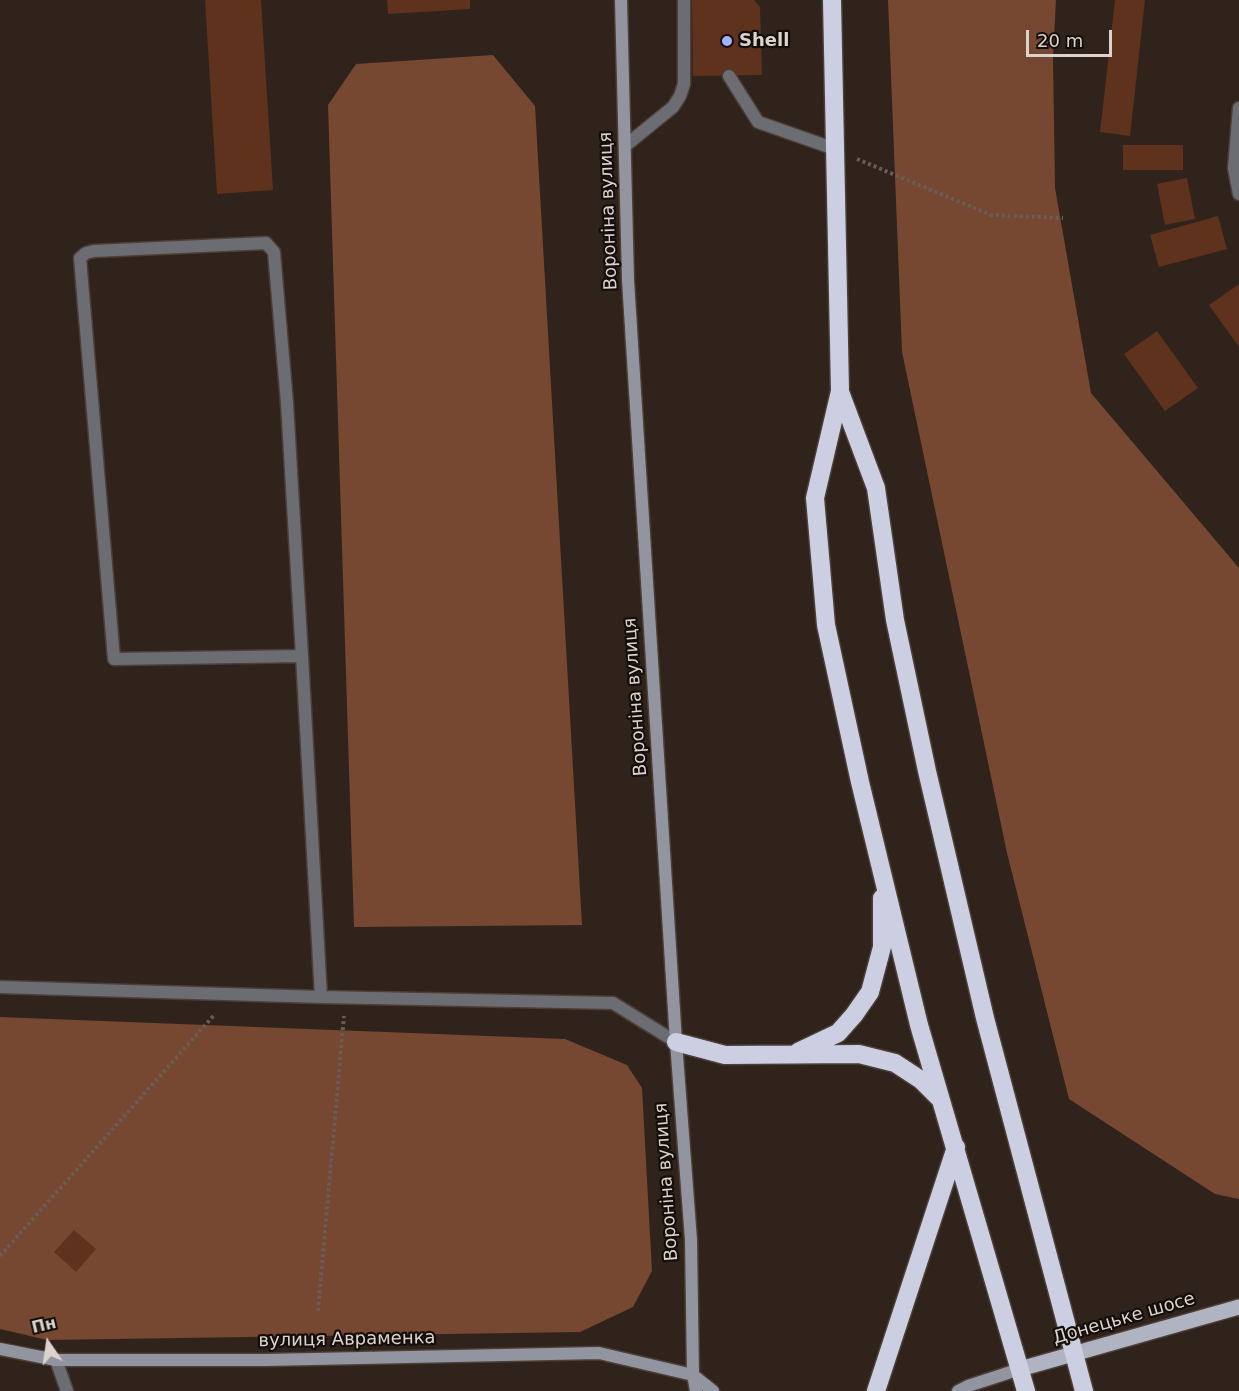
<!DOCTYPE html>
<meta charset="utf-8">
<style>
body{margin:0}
#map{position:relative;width:1239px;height:1391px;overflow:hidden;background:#30231c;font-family:"DejaVu Sans",sans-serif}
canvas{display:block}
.north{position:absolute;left:18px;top:1313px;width:60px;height:60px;-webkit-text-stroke:4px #140e0b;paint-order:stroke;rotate:347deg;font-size:16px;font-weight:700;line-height:24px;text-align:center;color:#dcd3ce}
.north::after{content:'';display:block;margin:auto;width:21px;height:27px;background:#dcd3ce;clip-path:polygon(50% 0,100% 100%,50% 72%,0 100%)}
.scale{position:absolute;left:1026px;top:30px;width:86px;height:27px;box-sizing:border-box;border:3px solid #dcd3ce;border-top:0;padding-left:8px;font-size:18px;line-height:21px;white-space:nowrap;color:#dcd3ce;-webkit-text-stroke:4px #140e0b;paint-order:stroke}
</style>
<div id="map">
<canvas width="1239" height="1391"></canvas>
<div class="north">Пн</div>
<div class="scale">20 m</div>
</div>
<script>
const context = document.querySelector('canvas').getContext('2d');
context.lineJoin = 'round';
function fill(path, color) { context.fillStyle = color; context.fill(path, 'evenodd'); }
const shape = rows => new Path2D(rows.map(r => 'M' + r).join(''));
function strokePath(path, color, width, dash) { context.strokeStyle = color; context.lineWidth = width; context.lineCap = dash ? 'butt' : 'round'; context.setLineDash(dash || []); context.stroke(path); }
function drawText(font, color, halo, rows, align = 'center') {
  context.font = font + ' "DejaVu Sans",sans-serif'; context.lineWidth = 4.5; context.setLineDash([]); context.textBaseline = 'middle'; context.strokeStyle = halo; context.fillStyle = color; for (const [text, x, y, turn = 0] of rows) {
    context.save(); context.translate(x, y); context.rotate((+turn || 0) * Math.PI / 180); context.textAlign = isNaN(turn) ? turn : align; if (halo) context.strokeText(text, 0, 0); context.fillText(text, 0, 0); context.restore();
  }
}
fill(shape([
 [888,0,1056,0,1053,57,1055,188,1091,393,1239,568,1239,1199,1215,1194,1069,1099,1007,853,902,352],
 [493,55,535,106,582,925,354,927,328,105,356,64],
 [0,1017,565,1039,627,1065,642,1088,652,1271,633,1307,580,1332,47,1340,0,1329]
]), '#764731');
fill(shape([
 [205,0,261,0,273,190,217,194],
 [387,0,470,0,470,9,388,14],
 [692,0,754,0,760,7,762,75,693,76],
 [1115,0,1145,0,1130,136,1100,132],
 [1123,145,1183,145,1183,170,1123,170],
 [1187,178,1195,219,1165,225,1157,184],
 [1218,216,1227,249,1159,267,1150,235],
 [1239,284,1239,347,1209,305],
 [1157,331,1198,388,1165,411,1124,354],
 [74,1230,96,1249,76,1272,54,1252]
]), '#5e321c');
const lane = shape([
 [729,76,758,122,835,149],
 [1239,108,1234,168,1239,194],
 [625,146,673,107,680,96,684,84,684,0],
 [302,656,114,659,80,258,86,253,94,251,266,243,274,252,287,403,302,656,321,997],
 [0,987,321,997,613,1003,676,1042],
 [56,1360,67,1391]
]);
const secondary = shape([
 [621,0,628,280,676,1042,691,1240,693,1375,696,1391],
 [0,1349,56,1360,265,1360,599,1353,693,1375,713,1391],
 [958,1391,968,1386,1020,1369]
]);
const primary = shape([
 [1020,1369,1239,1307]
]);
const highway = shape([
 [832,0,840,391,815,498,826,625,860,782,919,1025,1026,1391],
 [840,392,876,488,895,620,927,771,985,1018,1084,1391],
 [676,1042,725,1055,859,1054,895,1063,921,1080,940,1099],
 [798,1052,838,1033,854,1015,870,992,882,947,882,898],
 [876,1391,956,1147]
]);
strokePath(lane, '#4c3f38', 15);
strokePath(secondary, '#4c3f38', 15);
strokePath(primary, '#4c3f38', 18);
strokePath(highway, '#4c3f38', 21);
strokePath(shape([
 [857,159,991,215,1063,218],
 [0,1256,215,1014],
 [318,1311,344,1016]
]), '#695d57', 4, [3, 3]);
strokePath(lane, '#6b6d73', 12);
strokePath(secondary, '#92959f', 12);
strokePath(primary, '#b0b3c2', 15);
strokePath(highway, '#cbcfe1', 18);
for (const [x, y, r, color] of [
 [727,41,6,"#a2b2fd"]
]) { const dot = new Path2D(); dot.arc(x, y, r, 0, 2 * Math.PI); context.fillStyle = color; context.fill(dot); strokePath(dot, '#140e0b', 2); }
drawText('bold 18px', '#dcd3ce', '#140e0b', [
 ["Shell",739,41]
], 'left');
drawText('18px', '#dcd3ce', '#140e0b', [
 ["Вороніна вулиця",609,211,-92],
 ["Вороніна вулиця",636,697,-94],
 ["Вороніна вулиця",667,1182,-94],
 ["Донецьке шосе",1124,1319,-16],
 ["вулиця Авраменка",347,1340,-1]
]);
</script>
